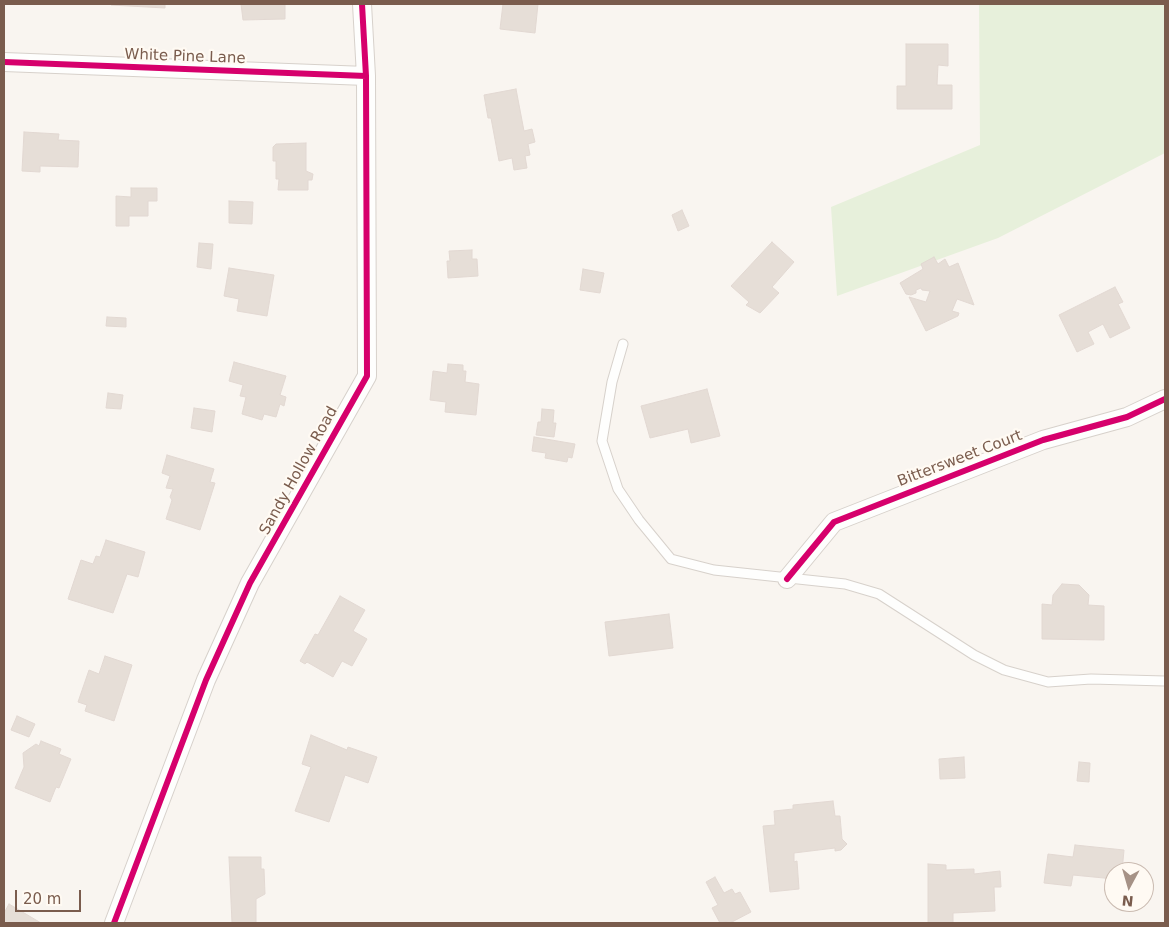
<!DOCTYPE html>
<style>
body{margin:0}
#map{position:relative;width:1169px;height:927px;overflow:hidden;background:#f9f5f0;font-family:"DejaVu Sans",sans-serif}
canvas{display:block}
.frame{position:absolute;inset:0;border:5px solid #7a5c4d;pointer-events:none}
.north{position:absolute;left:1104px;top:862px;width:50px;height:50px;box-sizing:border-box;background:#fffaf3;border:1px solid #cabbb1;border-radius:50%;rotate:186deg;font-size:14px;font-weight:700;line-height:20px;text-align:center;color:#7a5c4d}
.north::after{content:'';display:block;margin:auto;width:18px;height:22px;background:#a69286;clip-path:polygon(50% 0,100% 100%,50% 72%,0 100%)}
.scale{position:absolute;left:15px;top:890px;width:66px;height:22px;box-sizing:border-box;border:2px solid #7a5c4d;border-top:0;padding-left:6px;font-size:15px;line-height:18px;white-space:nowrap;color:#7a5c4d;-webkit-text-stroke:4px #fffaf3;paint-order:stroke}
</style>
<div id="map">
<canvas width="1169" height="927"></canvas>
<div class="frame"></div>
<div class="north">N</div>
<div class="scale">20 m</div>
</div>
<script>
const context = document.querySelector('canvas').getContext('2d');
context.lineJoin = 'round';
function fill(path, color) { context.fillStyle = color; context.fill(path, 'evenodd'); }
const shape = rows => new Path2D(rows.map(r => 'M' + r).join(''));
function strokePath(path, color, width, dash) { context.strokeStyle = color; context.lineWidth = width; context.lineCap = dash ? 'butt' : 'round'; context.setLineDash(dash || []); context.stroke(path); }
function drawText(font, color, halo, rows, align = 'center') {
  context.font = font + ' "DejaVu Sans",sans-serif'; context.lineWidth = 4.5; context.setLineDash([]); context.textBaseline = 'middle'; context.strokeStyle = halo; context.fillStyle = color; for (const [text, x, y, turn = 0] of rows) {
    context.save(); context.translate(x, y); context.rotate((+turn || 0) * Math.PI / 180); context.textAlign = isNaN(turn) ? turn : align; if (halo) context.strokeText(text, 0, 0); context.fillText(text, 0, 0); context.restore();
  }
}
fill(shape([
 [979,4,1165,4,1165,153,998,238,837,296,831,207,980,145]
]), '#e7f0db');
const building = shape([
 [111,4,165,4,165,8,111,5,111,4],
 [241,4,285,4,285,19,243,20,241,4],
 [503,4,538,4,535,33,500,29,503,4],
 [906,44,948,44,948,66,938,65,937,85,952,85,952,109,897,109,897,86,906,86,906,44],
 [516,89,524,131,532,129,535,142,528,144,530,155,525,156,527,168,514,170,512,158,499,161,491,118,488,118,484,95,516,89],
 [24,132,59,134,58,140,79,141,78,167,40,166,40,172,22,171,24,132],
 [306,143,306,171,313,174,312,180,308,180,308,190,278,190,279,179,276,179,276,161,273,161,273,147,276,144,306,143],
 [131,188,157,188,157,201,148,201,148,216,129,216,129,226,116,226,116,196,131,197,131,188],
 [229,201,253,202,252,224,229,223,229,201],
 [682,210,689,226,678,231,672,215,682,210],
 [772,242,794,262,772,287,779,293,760,313,746,305,749,302,731,286,772,242],
 [199,243,213,244,211,269,197,267,199,243],
 [472,250,472,259,477,259,478,276,448,278,447,261,450,261,449,251,472,250],
 [934,257,938,264,945,259,949,267,958,263,974,305,957,299,952,311,959,313,958,316,926,331,909,297,926,302,930,291,922,290,921,288,916,290,916,293,911,295,906,294,900,283,923,269,921,264,934,257],
 [229,268,274,275,267,316,237,311,239,299,224,296,229,268],
 [583,269,604,273,600,293,580,290,583,269],
 [1115,287,1123,302,1118,304,1130,328,1110,338,1103,324,1088,332,1094,344,1077,352,1059,315,1115,287],
 [107,317,126,318,126,327,106,326,107,317],
 [234,362,286,376,280,395,286,397,284,406,280,404,276,417,264,414,262,420,242,414,246,397,240,396,243,385,229,381,234,362],
 [448,364,463,365,463,371,466,371,465,382,479,384,476,415,445,412,446,402,430,400,433,371,447,373,448,364],
 [707,389,720,436,691,443,688,429,650,438,641,406,707,389],
 [108,393,123,395,121,409,106,408,108,393],
 [194,408,215,411,212,432,191,428,194,408],
 [542,409,554,410,553,423,556,423,554,437,536,435,538,422,541,422,542,409],
 [534,437,575,444,572,458,568,457,567,462,545,458,546,453,532,451,534,437],
 [167,455,214,469,210,482,215,483,200,530,166,519,172,500,170,497,173,489,166,488,170,476,162,473,167,455],
 [106,540,145,552,138,577,127,574,113,613,68,599,81,560,93,564,96,556,100,557,106,540],
 [1062,584,1079,585,1089,595,1088,605,1104,606,1104,640,1042,639,1042,604,1052,605,1053,595,1062,584],
 [340,596,365,610,353,631,367,639,352,666,342,661,333,677,307,662,305,664,300,661,315,634,318,635,340,596],
 [669,614,673,648,609,656,605,622,669,614],
 [105,656,132,665,114,721,85,711,87,705,78,702,89,670,99,674,105,656],
 [17,716,35,724,29,737,11,730,17,716],
 [311,735,347,750,348,747,377,757,368,783,345,775,329,822,295,811,311,767,302,764,311,735],
 [41,741,61,749,59,754,71,759,59,788,56,787,50,802,15,788,24,767,23,753,36,744,39,746,41,741],
 [964,757,965,778,940,779,939,759,964,757],
 [1079,762,1090,763,1089,782,1077,781,1079,762],
 [833,801,835,816,840,816,842,839,847,844,841,850,835,851,835,848,794,853,794,862,797,861,799,889,770,892,763,826,775,825,774,811,793,809,793,805,833,801],
 [1075,845,1124,850,1122,872,1114,872,1114,879,1073,875,1071,886,1044,883,1048,854,1073,857,1075,845],
 [229,857,261,857,261,869,264,869,265,894,256,899,256,923,232,923,229,857],
 [928,864,946,865,946,870,974,869,974,874,1000,871,1001,887,994,887,995,911,953,913,953,923,928,923,928,864],
 [715,877,724,893,732,889,735,894,740,892,751,912,730,923,726,922,720,923,712,908,718,905,706,882,715,877],
 [9,904,41,923,4,923,4,913,9,904]
]);
fill(building, '#e6ded7');
strokePath(building, '#e2d8d2', 1);
const lane = shape([
 [623,344,612,382,602,441,618,489,639,520,671,559,714,570,845,584,879,594,974,655,1004,670,1048,682,1091,679,1165,681]
]);
const street = shape([
 [4,62,366,76],
 [787,579,834,522,1043,440,1127,417,1165,399],
 [114,923,206,680,250,583,367,376,366,76,362,4]
]);
strokePath(lane, '#d7d1cb', 11);
strokePath(street, '#d7d1cb', 20);
strokePath(lane, '#fefefd', 9);
strokePath(street, '#fefefd', 18);
strokePath(shape([
 [4,62,366,76],
 [787,579,834,522,1043,440,1127,417,1165,399],
 [114,923,206,680,250,583,367,376,366,76,362,4]
]), '#d6006c', 6);
drawText('15px', '#7a5c4d', '#fffaf3', [
 ["White Pine Lane",185,57,2],
 ["Bittersweet Court",960,459,-21],
 ["Sandy Hollow Road",299,471,-61]
]);
</script>
